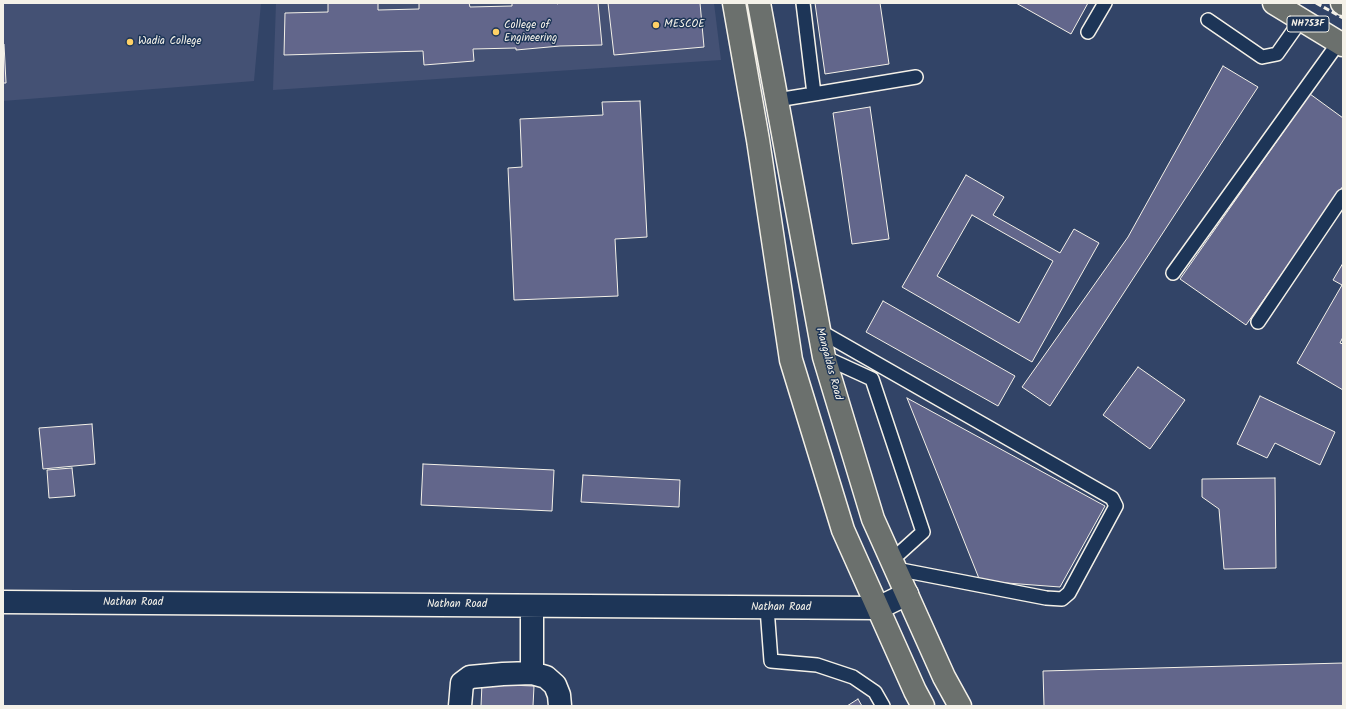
<!DOCTYPE html>
<style>
body{margin:0}
#map{position:relative;width:1346px;height:709px;overflow:hidden;background:#324467;font-family:Kalam,sans-serif}
canvas{display:block}
.frame{position:absolute;inset:0;border:4px solid #f4f1e8;pointer-events:none}
</style>
<div id="map">
<canvas width="1346" height="709"></canvas>
<div class="frame"></div>
</div>
<script>
const context = document.querySelector('canvas').getContext('2d');
context.lineJoin = 'round';
function fill(path, color) { context.fillStyle = color; context.fill(path, 'evenodd'); }
const shape = rows => new Path2D(rows.map(r => 'M' + r).join(''));
function strokePath(path, color, width, dash) { context.strokeStyle = color; context.lineWidth = width; context.lineCap = dash ? 'butt' : 'round'; context.setLineDash(dash || []); context.stroke(path); }
function drawText(font, color, halo, rows, align = 'center') {
  context.font = font + ' Kalam,sans-serif'; context.lineWidth = 3; context.setLineDash([]); context.textBaseline = 'middle'; context.strokeStyle = halo; context.fillStyle = color; for (const [text, x, y, turn = 0] of rows) {
    context.save(); context.translate(x, y); context.rotate((+turn || 0) * Math.PI / 180); context.textAlign = isNaN(turn) ? turn : align; if (halo) context.strokeText(text, 0, 0); context.fillText(text, 0, 0); context.restore();
  }
}
fill(shape([
 [3,3,261,3,254,81,3,101],
 [276,3,714,3,721,60,273,90]
]), '#445174');
const building = shape([
 [328,3,378,3,378,10,419,9,419,3,469,3,470,7,512,6,512,3,557,3,557,4,560,3,598,3,602,45,560,46,516,50,516,48,473,49,474,61,424,65,423,51,284,55,285,13,328,12,328,3],
 [608,3,700,3,704,47,614,55,608,3],
 [815,3,880,3,889,64,825,74,815,3],
 [1016,3,1088,3,1071,34,1016,3],
 [3,44,4,44,6,83,3,83,3,44],
 [1223,66,1258,87,1050,406,1022,387,1128,237,1223,66],
 [1310,94,1343,118,1343,186,1246,325,1180,279,1310,94],
 [640,101,647,237,615,239,618,296,514,300,508,168,522,167,520,119,603,115,602,102,640,101],
 [870,107,889,239,852,244,833,113,870,107],
 [966,175,1004,197,993,215,1060,253,1074,229,1099,243,1032,362,902,287,966,175],
 [972,215,1053,261,1019,323,937,276,972,215],
 [1343,263,1343,337,1340,343,1343,344,1343,390,1297,363,1342,285,1333,280,1343,263],
 [883,301,1015,376,998,406,866,332,883,301],
 [1138,367,1185,400,1150,449,1103,415,1138,367],
 [1260,396,1335,432,1320,465,1275,443,1267,458,1237,444,1260,396],
 [907,398,1105,506,1060,587,980,581,907,398],
 [92,424,95,464,43,469,39,428,92,424],
 [423,464,554,470,552,511,421,505,423,464],
 [72,468,75,496,49,498,47,470,72,468],
 [583,475,680,480,679,507,581,502,583,475],
 [1275,478,1276,568,1224,569,1219,509,1202,497,1202,479,1275,478],
 [1343,663,1343,706,1044,706,1043,671,1343,663],
 [482,684,534,686,533,706,481,706,482,684],
 [858,699,862,706,847,706,858,699]
]);
fill(building, '#62668b');
strokePath(building, '#f4f1e8', 1);
const lane = shape([
 [1208,20,1262,57,1277,54,1301,20],
 [1088,32,1105,3],
 [814,94,916,77],
 [777,100,814,94,803,3],
 [1173,273,1339,42],
 [1258,322,1343,196],
 [818,330,1112,498,1116,506,1069,593,1062,599,1046,598,896,569],
 [824,357,872,379,923,532,892,560],
 [767,608,771,661,817,665,853,677,875,692,883,706]
]);
const street = shape([
 [3,602,878,608,907,594],
 [532,673,532,606],
 [460,706,462,683,470,677,503,674,532,673,546,677,555,685,559,695,560,706]
]);
const primary = shape([
 [734,3,758,140,791,360,843,530,915,691,923,706],
 [759,3,824,357,873,519,944,677,960,706]
]);
const highway = shape([
 [1274,3,1343,45],
 [1342,3,1343,4]
]);
strokePath(lane, '#f4f1e8', 16);
strokePath(street, '#f4f1e8', 25);
strokePath(primary, '#f4f1e8', 25);
strokePath(highway, '#f4f1e8', 25);
strokePath(lane, '#1d3557', 13);
strokePath(street, '#1d3557', 22);
strokePath(primary, '#6b706d', 22);
strokePath(highway, '#6b706d', 22);
strokePath(shape([
 [1316,3,1343,18]
]), '#f4f1e8', 3, [6, 3]);
for (const [x, y, r, color] of [
 [656,25,4,"#ffd166"],
 [496,32,4,"#ffd166"],
 [130,42,4,"#ffd166"]
]) { const dot = new Path2D(); dot.arc(x, y, r, 0, 2 * Math.PI); context.fillStyle = color; context.fill(dot); strokePath(dot, '#1d3557', 1.5); }
for (const [x, y, w] of [
 [1308,24,42]
]) { const box = new Path2D(); box.roundRect(x - w / 2, y - 8, w, 16, 3); context.fillStyle = '#1d3557'; context.fill(box); strokePath(box, '#f4f1e8', 1); }
drawText('bold 10px', '#f4f1e8', null, [
 ["NH753F",1308,24]
]);
drawText('11px', '#f4f1e8', '#1d3557', [
 ["MESCOE",664,25],
 ["College of",504,26],
 ["Engineering",504,39],
 ["Wadia College",138,42]
], 'left');
drawText('11px', '#f4f1e8', '#1d3557', [
 ["Mangaldas Road",828,364,75],
 ["Nathan Road",133,603],
 ["Nathan Road",457,605],
 ["Nathan Road",781,608]
]);
</script>
